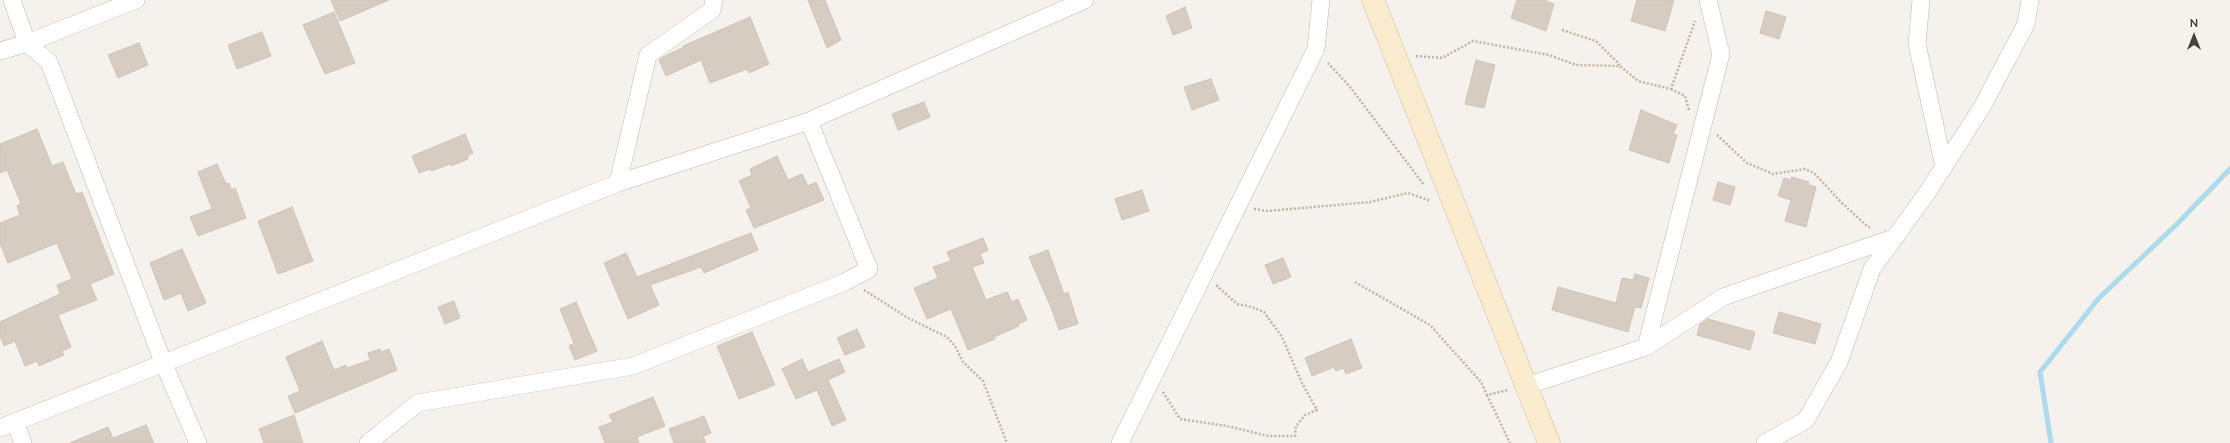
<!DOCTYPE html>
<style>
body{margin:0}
#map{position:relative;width:2230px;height:443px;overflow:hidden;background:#f5f1ec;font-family:Raleway,sans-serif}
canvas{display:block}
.north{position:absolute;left:2174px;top:16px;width:40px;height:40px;-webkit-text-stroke:3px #fff;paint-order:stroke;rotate:0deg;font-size:11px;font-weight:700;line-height:16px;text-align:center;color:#49413a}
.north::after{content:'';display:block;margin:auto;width:14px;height:18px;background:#49413a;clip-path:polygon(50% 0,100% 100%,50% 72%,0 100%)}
</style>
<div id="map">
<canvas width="2230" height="443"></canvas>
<div class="north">N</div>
</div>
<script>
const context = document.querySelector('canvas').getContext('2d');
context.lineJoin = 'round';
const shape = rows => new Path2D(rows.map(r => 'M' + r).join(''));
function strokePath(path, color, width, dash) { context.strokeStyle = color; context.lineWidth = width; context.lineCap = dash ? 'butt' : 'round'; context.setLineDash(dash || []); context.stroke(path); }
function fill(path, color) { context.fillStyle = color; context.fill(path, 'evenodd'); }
strokePath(shape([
 [2051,443,2040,372,2099,298,2177,224,2230,169]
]), '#addaec', 5);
const building = shape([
 [331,0,389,0,340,21,331,0],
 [808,0,825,0,841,40,827,48,808,0],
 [1517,0,1544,0,1554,4,1546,31,1511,18,1517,0],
 [1637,0,1674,0,1665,31,1631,21,1637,0],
 [1185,7,1192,28,1173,35,1166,16,1185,7],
 [1766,11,1786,17,1779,39,1760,33,1766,11],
 [334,12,355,63,325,74,303,25,334,12],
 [750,17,769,64,749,73,747,69,710,83,701,60,666,76,659,60,663,57,684,47,683,46,750,17],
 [262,32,271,56,237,69,228,45,262,32],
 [139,43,148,65,118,78,108,55,139,43],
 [1476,60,1495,65,1484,108,1465,104,1476,60],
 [1211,79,1219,100,1192,110,1184,87,1211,79],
 [924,102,930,117,898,130,892,114,924,102],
 [1641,110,1677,125,1673,134,1677,135,1669,163,1629,150,1641,110],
 [37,129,52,166,63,162,76,194,82,192,114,274,90,284,97,300,58,315,71,347,62,351,64,355,39,366,37,361,25,366,15,341,4,346,0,336,0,322,60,294,57,285,72,279,57,243,8,263,0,243,0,223,20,215,17,206,21,204,7,170,0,173,0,144,37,129],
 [465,134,473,153,467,156,468,159,451,166,450,164,431,171,430,169,419,173,412,156,465,134],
 [777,156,788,180,802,174,808,186,816,182,824,200,754,228,746,210,751,208,739,181,752,175,750,169,777,156],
 [217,164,226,184,229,183,231,190,235,188,246,218,198,236,190,217,212,209,198,172,217,164],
 [1792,177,1809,182,1808,185,1816,187,1806,227,1785,221,1791,200,1778,196,1784,178,1791,180,1792,177],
 [1718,182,1735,187,1730,205,1713,200,1718,182],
 [1142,190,1149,211,1122,220,1115,199,1142,190],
 [292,207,313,261,278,274,258,221,292,207],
 [751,233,758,250,704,273,701,267,650,285,659,305,628,319,604,263,626,253,637,277,751,233],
 [983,238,988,250,980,254,984,263,972,267,986,300,1007,292,1012,302,1018,299,1027,320,1018,324,1019,326,994,337,995,339,968,350,951,309,927,319,914,288,938,278,933,267,951,261,947,252,983,238],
 [182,249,206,303,188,311,181,293,164,300,150,263,182,249],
 [1048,250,1064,294,1068,292,1078,324,1059,330,1050,305,1029,257,1048,250],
 [1283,258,1291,277,1273,284,1265,265,1283,258],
 [1635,274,1649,278,1641,308,1635,307,1628,332,1552,310,1558,287,1616,303,1622,278,1633,280,1635,274],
 [454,301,460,318,445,324,438,307,454,301],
 [576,302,597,351,575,360,569,346,574,343,560,309,576,302],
 [1779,312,1821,324,1815,344,1773,333,1779,312],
 [1708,319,1755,332,1750,350,1697,335,1700,324,1708,319],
 [857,329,865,347,845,355,837,338,857,329],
 [752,332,775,385,739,399,717,346,752,332],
 [1351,339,1362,368,1346,374,1343,368,1336,371,1334,367,1312,376,1305,358,1351,339],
 [322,341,334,370,346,365,347,368,370,360,368,353,380,349,381,352,389,349,397,370,295,413,288,396,300,391,286,357,322,341],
 [802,359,808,372,839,359,845,372,828,380,846,420,832,426,817,390,796,399,782,369,802,359],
 [653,397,665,426,637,437,639,443,605,443,599,427,613,422,609,415,653,397],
 [294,415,303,443,264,443,259,429,294,415],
 [704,416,711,433,703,436,706,443,674,443,669,429,704,416],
 [146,425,154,443,70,443,108,427,113,438,146,425]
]);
fill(building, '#d6ccc2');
strokePath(building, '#d0c3b5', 1);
const street = shape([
 [12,0,27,43,49,62,163,362,198,443],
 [1921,0,1917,44,1944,167],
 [0,51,27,43,136,0],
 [618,183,648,55,712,10,714,0],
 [1646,347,1723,297,1896,237],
 [1526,386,1646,347,1721,54,1708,0],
 [15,422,23,443],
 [0,428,618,183,809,121,1085,0],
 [368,443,418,403,633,366,845,282,869,269,809,121],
 [1120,443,1316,49,1321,0],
 [1765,443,1806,420,1839,362,1872,269,1927,193,1982,107,2026,24,2030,0]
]);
const secondary = shape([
 [1373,0,1549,443]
]);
strokePath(street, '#c0b8af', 18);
strokePath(secondary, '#d1be9e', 23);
strokePath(shape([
 [1562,30,1596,41,1620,65],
 [1416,56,1442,58,1473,41,1549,55,1576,65,1620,66,1638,81,1671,89,1695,21],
 [1328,63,1350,87,1424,185],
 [1671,89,1685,96,1689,110],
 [1717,135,1747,163,1773,174,1805,169,1814,173,1842,203,1867,226,1871,228],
 [1254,209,1268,211,1370,202,1408,193,1431,201],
 [1355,282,1430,325,1481,382,1487,395,1508,390],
 [864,290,908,318,947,337,955,346,963,362,983,381,1007,443],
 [1163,392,1180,419,1227,426,1268,436,1295,436,1296,426,1305,415,1317,410,1302,383,1282,337,1264,312,1252,307,1237,304,1216,285],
 [1487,395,1510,443]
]), '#c1b2a1', 2.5, [2, 2]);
strokePath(street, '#fff', 17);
strokePath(secondary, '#fbebcf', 22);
</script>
